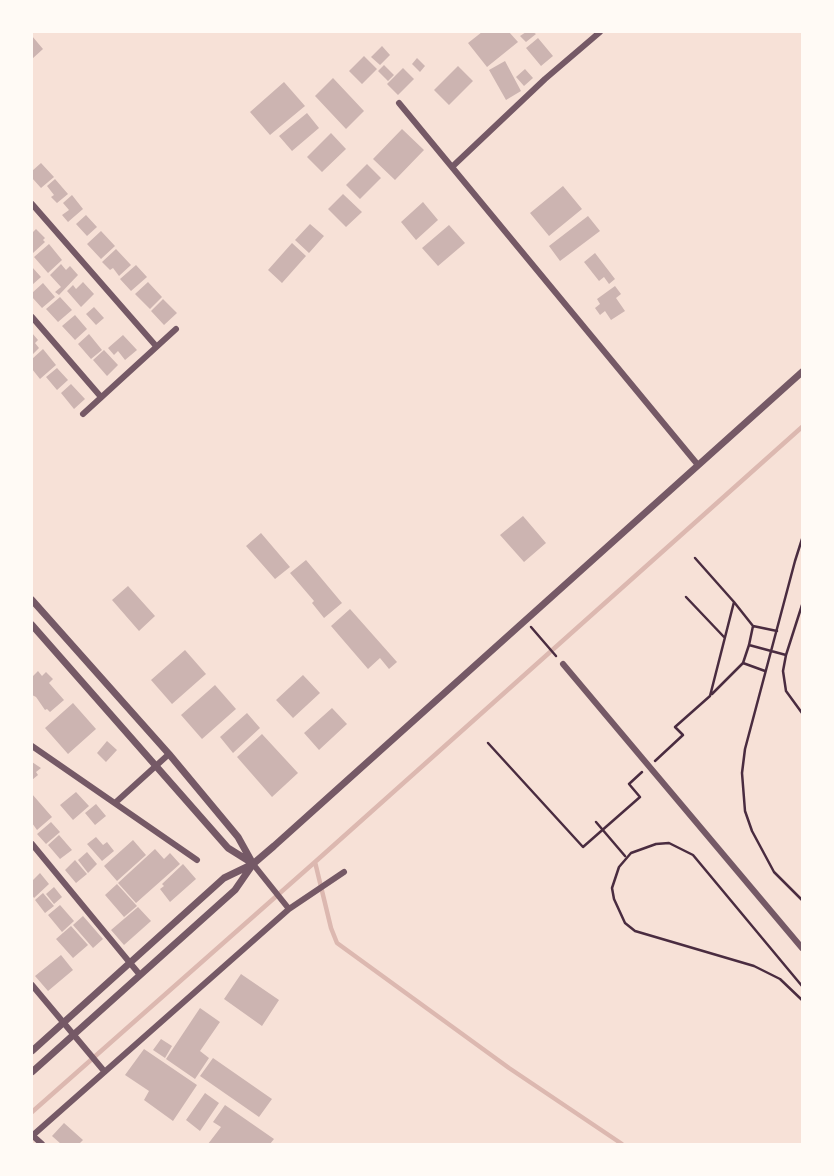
<!DOCTYPE html>
<style>
body{margin:0}
#map{position:relative;width:834px;height:1176px;overflow:hidden;background:#f7e1d7;font-family:Arial,sans-serif}
canvas{display:block}
.frame{position:absolute;inset:0;border:33px solid #fffaf5;pointer-events:none}
</style>
<div id="map">
<canvas width="834" height="1176"></canvas>
<div class="frame"></div>
</div>
<script>
const context = document.querySelector('canvas').getContext('2d');
context.lineJoin = 'round';
const shape = rows => new Path2D(rows.map(r => 'M' + r).join(''));
function strokePath(path, color, width, dash) { context.strokeStyle = color; context.lineWidth = width; context.lineCap = dash ? 'butt' : 'round'; context.setLineDash(dash || []); context.stroke(path); }
function fill(path, color) { context.fillStyle = color; context.fill(path, 'evenodd'); }
strokePath(shape([
 [315,862,331,928,337,943,509,1068,622,1144],
 [32,1112,315,862,802,427]
]), '#dcb8b0', 4.5);
fill(shape([
 [482,32,509,32,518,42,487,67,468,43],
 [526,32,533,32,536,34,526,42,520,36],
 [32,36,43,49,32,59],
 [538,38,553,56,541,66,526,48],
 [382,46,390,55,380,65,371,57],
 [364,56,377,69,362,84,349,71],
 [417,58,425,66,420,72,412,64],
 [505,61,521,91,506,100,489,70],
 [384,65,394,75,388,81,378,71],
 [458,66,473,81,449,105,434,90],
 [403,68,414,79,398,95,387,84],
 [525,69,533,78,524,86,516,77],
 [333,78,364,111,346,129,315,96],
 [284,82,305,106,270,135,250,112],
 [307,113,319,128,292,151,279,136],
 [402,129,424,150,395,180,373,159],
 [331,133,346,149,322,172,307,157],
 [41,163,54,177,41,188,32,178,32,171],
 [367,164,381,178,360,199,346,185],
 [55,179,68,194,57,203,51,197,54,195,47,186],
 [563,186,582,209,549,236,530,213],
 [343,194,362,212,346,227,328,209],
 [72,195,83,209,68,222,62,215,69,210,63,203],
 [423,202,438,220,416,240,401,222],
 [86,215,97,227,87,236,76,224],
 [588,216,600,231,560,261,549,246],
 [310,224,324,236,309,253,295,240],
 [449,225,465,243,438,266,422,248],
 [36,229,45,238,43,240,45,242,33,253,32,233],
 [101,231,115,246,101,259,87,244],
 [292,243,306,256,282,283,268,270],
 [49,244,62,260,48,273,34,257],
 [116,249,131,265,119,276,113,268,110,270,102,262],
 [595,253,615,279,609,284,604,277,599,281,584,262],
 [61,264,66,270,70,266,78,275,59,295,55,292,61,287,50,275],
 [136,265,147,277,131,291,120,279],
 [32,267,41,277,32,285],
 [83,282,94,294,81,307,67,291,73,285,76,289],
 [148,282,162,297,150,309,135,294],
 [43,283,55,297,42,308,32,297,32,293],
 [615,286,621,294,616,298,625,311,611,320,605,311,600,315,595,308,600,304,597,299],
 [60,297,72,310,58,322,46,309],
 [163,299,177,313,164,325,151,311],
 [94,307,104,318,96,325,86,314],
 [75,315,87,329,75,340,62,326],
 [32,333,38,340,35,343,39,348,32,355],
 [89,334,102,350,91,359,78,344],
 [123,335,137,350,125,360,118,351,114,355,108,348],
 [43,349,56,365,40,379,32,369,32,359],
 [104,350,118,365,107,376,93,360],
 [57,368,68,380,57,390,46,377],
 [71,384,85,399,74,409,61,393],
 [523,516,546,543,524,562,500,535],
 [261,533,290,567,275,579,246,546],
 [306,560,342,603,324,618,312,603,314,601,290,573],
 [128,586,155,616,139,631,112,600],
 [350,609,397,662,389,669,380,658,368,669,331,626],
 [185,650,206,674,172,704,151,680],
 [38,671,42,676,46,672,53,679,49,683,64,700,50,712,47,709,45,710,36,697,32,695,32,677],
 [303,675,320,693,293,718,276,700],
 [215,685,236,709,202,739,181,715],
 [73,703,96,729,68,754,45,728],
 [332,708,347,724,319,750,304,733],
 [247,713,260,728,233,753,220,737],
 [262,734,298,773,272,797,237,757],
 [107,741,117,750,106,762,97,753],
 [32,762,41,768,36,772,38,775,32,780],
 [76,792,89,806,73,820,60,805],
 [32,794,52,817,37,830,32,823],
 [96,804,106,816,95,825,85,813],
 [51,822,60,832,46,844,37,834],
 [59,835,72,850,60,859,48,845],
 [96,837,103,845,107,842,114,851,102,861,87,844],
 [133,840,146,855,117,881,104,866],
 [155,849,164,859,170,853,180,864,136,903,118,883],
 [87,852,97,864,88,873,78,860],
 [75,860,87,874,76,883,65,870],
 [183,864,196,879,170,902,160,889,164,886,162,884],
 [40,873,49,884,34,898,32,895,32,881],
 [117,884,137,906,124,917,105,895],
 [54,887,62,897,54,904,46,894],
 [43,893,54,906,45,913,35,900],
 [60,905,74,921,62,932,48,915],
 [138,907,151,921,124,945,111,930],
 [83,916,103,939,93,948,73,925],
 [71,926,88,945,73,958,56,939],
 [61,955,73,970,48,991,35,976],
 [241,974,279,1000,262,1026,224,999],
 [200,1008,220,1022,200,1051,209,1058,195,1079,166,1059],
 [161,1039,172,1046,165,1058,153,1050],
 [144,1049,197,1085,173,1121,144,1100,149,1091,125,1075],
 [213,1058,272,1099,259,1117,200,1076],
 [205,1093,219,1103,200,1131,186,1120],
 [225,1105,274,1139,270,1144,208,1144,221,1127,213,1122],
 [64,1123,83,1140,79,1144,61,1144,52,1136]
]), '#ccb4b1');
strokePath(shape([
 [802,539,795,561,745,749,742,773,745,811,752,831,774,872,802,900],
 [686,597,724,637],
 [802,605,786,655,783,671,786,691,802,713],
 [753,626,777,631],
 [531,627,556,656],
 [749,645,786,655],
 [743,663,765,671],
 [712,694,743,663,749,645,753,626,734,602],
 [488,743,583,847,640,797,629,784,642,772],
 [655,761,683,735,675,727,710,696,734,602,695,558],
 [596,822,625,856],
 [802,986,693,855,669,843,656,844,631,853,619,867,612,888,614,899,625,923,635,931,754,966,780,979,802,1000]
]), '#4a2c40', 2.5);
strokePath(shape([
 [399,103,698,465],
 [453,166,545,79,600,32],
 [32,204,156,346],
 [32,317,101,397],
 [83,414,176,329],
 [563,664,802,948],
 [32,746,197,860],
 [115,803,169,754],
 [32,844,140,975],
 [289,909,344,872],
 [32,985,104,1071],
 [32,1135,42,1144],
 [32,1136,289,909,253,864]
]), '#755966', 6);
strokePath(shape([
 [32,600,169,754,238,837,253,864],
 [32,625,228,848,252,863],
 [32,1051,224,878,253,864,274,846,802,372],
 [32,1072,235,890,253,864]
]), '#755966', 7);
</script>
